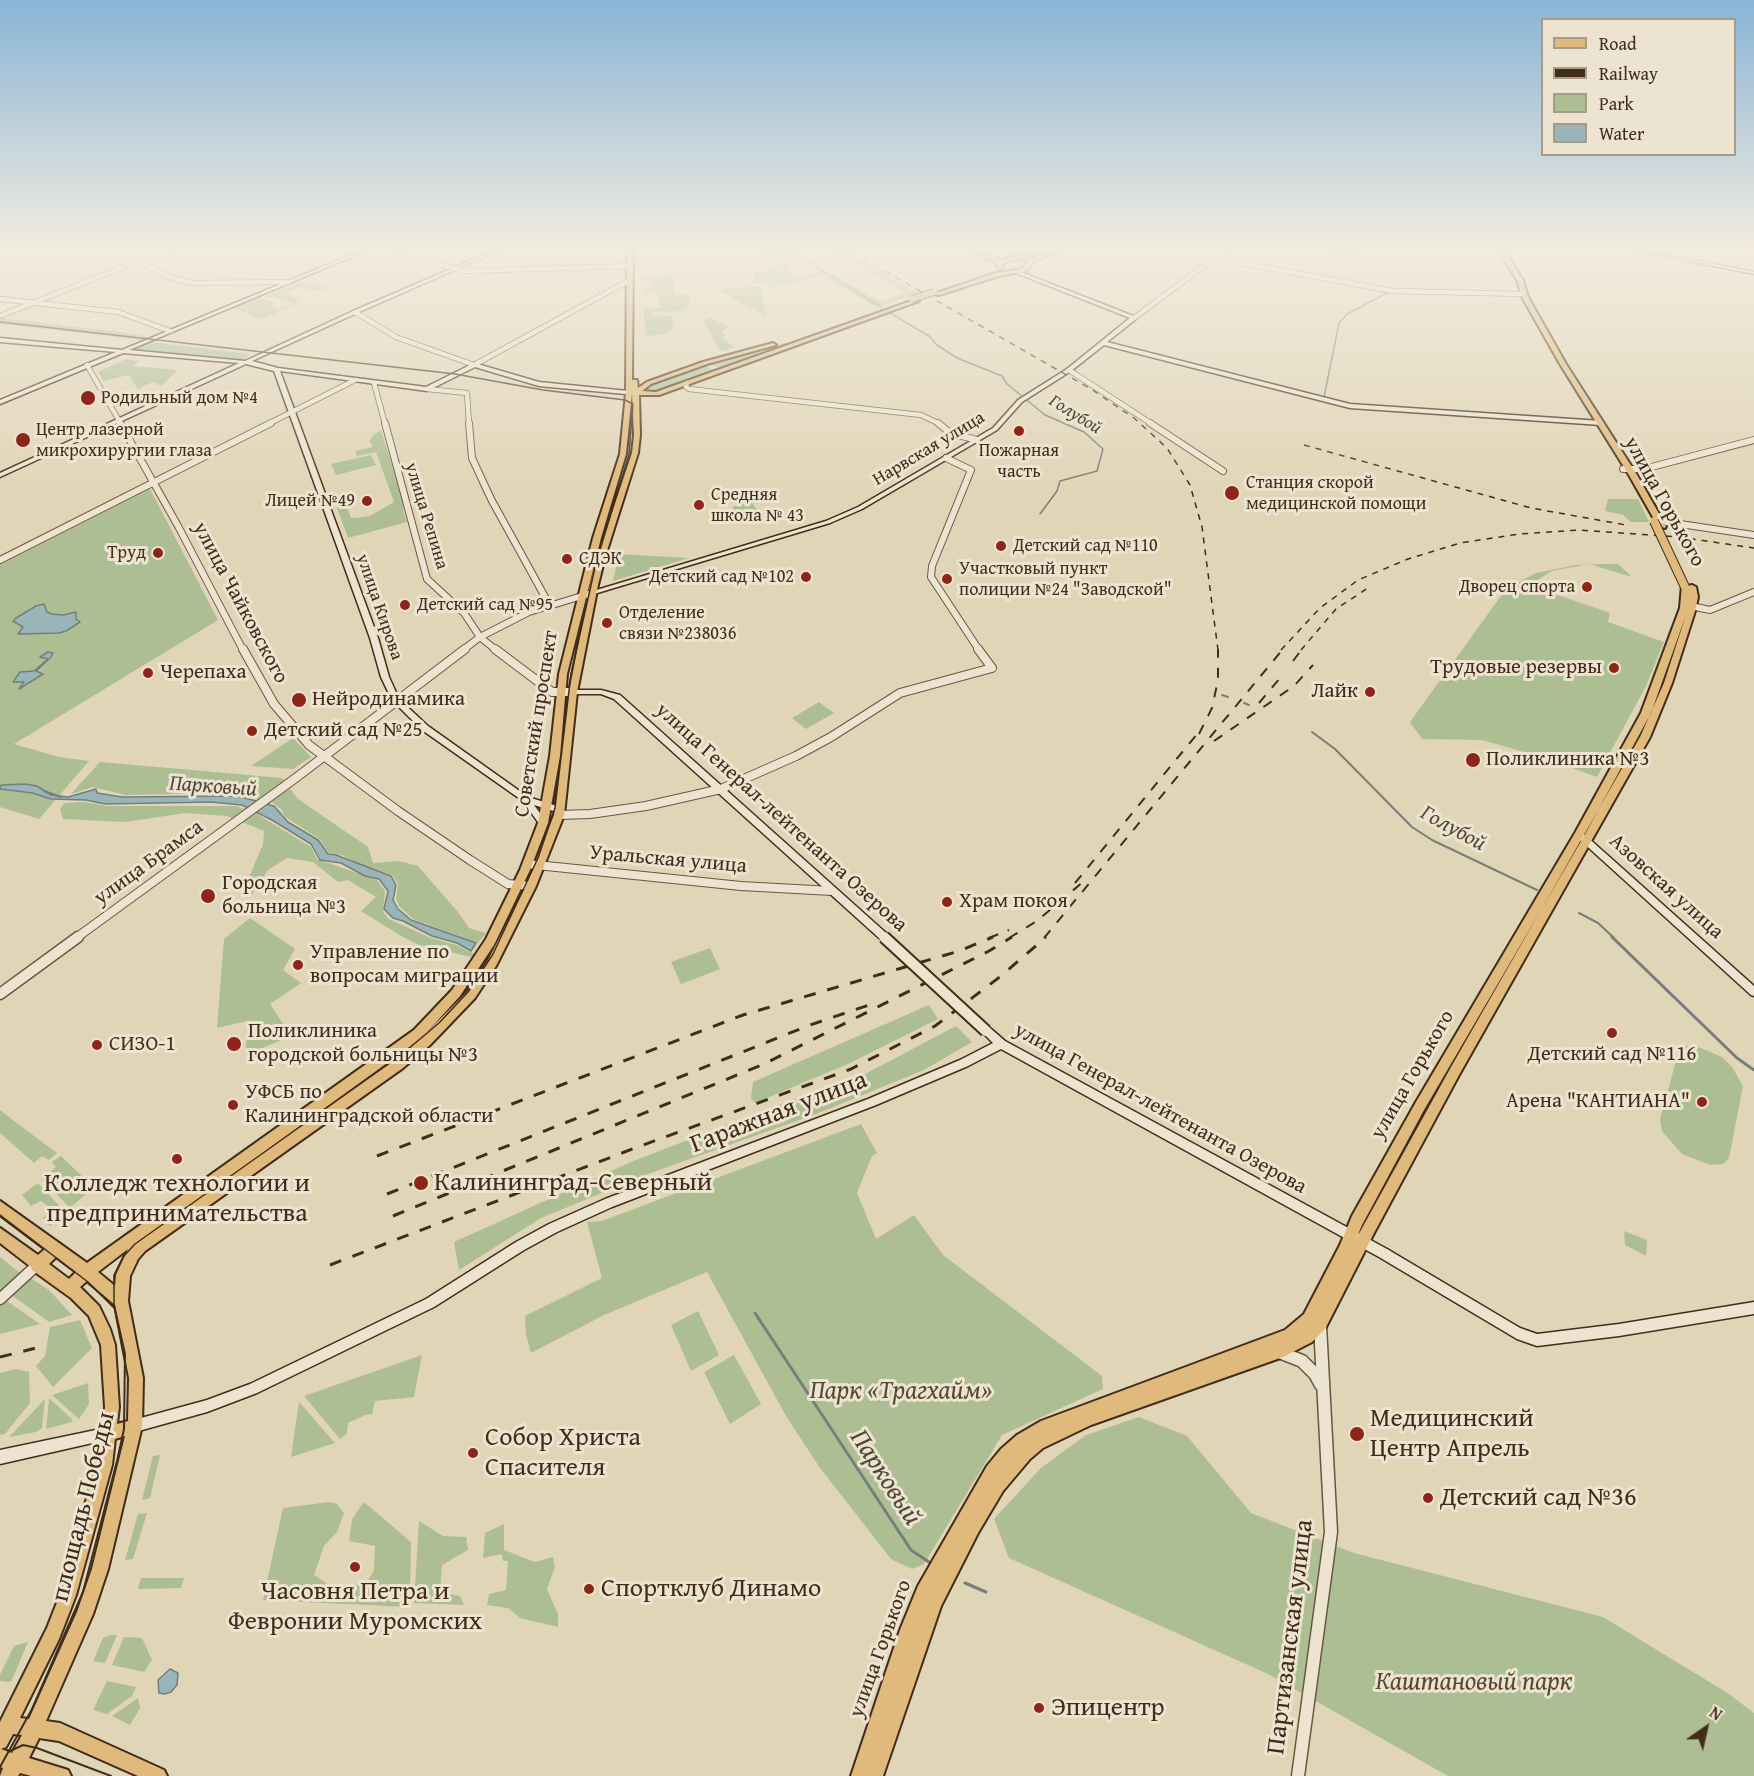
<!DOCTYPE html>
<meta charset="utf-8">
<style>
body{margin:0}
#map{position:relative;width:1754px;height:1776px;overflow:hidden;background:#e1d5b7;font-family:"Gentium Book Plus",serif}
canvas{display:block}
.legend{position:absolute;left:1541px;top:18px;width:195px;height:138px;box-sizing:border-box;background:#ece4d0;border:2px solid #a89b87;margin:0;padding:8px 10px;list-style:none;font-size:18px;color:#422d1a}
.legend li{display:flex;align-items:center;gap:12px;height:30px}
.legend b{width:30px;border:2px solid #a89b87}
.north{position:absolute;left:1676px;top:1698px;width:60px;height:60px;-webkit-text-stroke:4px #ece4d0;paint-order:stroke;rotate:34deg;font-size:16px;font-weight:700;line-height:24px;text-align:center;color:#422d1a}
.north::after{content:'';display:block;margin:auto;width:21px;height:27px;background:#422d1a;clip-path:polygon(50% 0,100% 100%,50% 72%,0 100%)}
</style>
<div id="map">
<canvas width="1754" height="1776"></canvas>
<ul class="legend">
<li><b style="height:8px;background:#e0ba7c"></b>Road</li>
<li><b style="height:8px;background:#422d1a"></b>Railway</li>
<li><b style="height:16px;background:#adbe93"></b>Park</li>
<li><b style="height:16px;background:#9ab5ba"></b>Water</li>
</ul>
<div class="north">N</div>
</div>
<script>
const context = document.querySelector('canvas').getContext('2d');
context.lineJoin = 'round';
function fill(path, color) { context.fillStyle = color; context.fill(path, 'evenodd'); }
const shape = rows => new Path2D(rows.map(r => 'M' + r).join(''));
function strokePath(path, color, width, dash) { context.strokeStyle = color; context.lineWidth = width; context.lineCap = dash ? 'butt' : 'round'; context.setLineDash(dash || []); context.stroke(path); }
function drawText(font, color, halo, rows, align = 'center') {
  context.font = font + ' "Gentium Book Plus",serif'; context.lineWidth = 6; context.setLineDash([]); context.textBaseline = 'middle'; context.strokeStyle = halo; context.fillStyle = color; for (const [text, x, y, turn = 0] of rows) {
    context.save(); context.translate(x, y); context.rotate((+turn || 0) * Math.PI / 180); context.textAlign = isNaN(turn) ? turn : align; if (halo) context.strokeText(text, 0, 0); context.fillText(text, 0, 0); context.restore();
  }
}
fill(shape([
 [754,247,792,247,807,256,796,261,799,263,784,267,799,278,825,270,881,302,906,293,825,247,841,247,918,294,877,307,818,275,800,282,773,287,767,287,767,282,753,284,754,272,774,269,774,259,769,258,770,255,767,253,758,254],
 [1334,247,1350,247,1356,250,1367,251,1352,262,1323,257,1322,254],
 [673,274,675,294,686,294,690,302,689,306,680,311,651,312,651,315,672,316,673,329,665,334,646,336,643,309,662,308,656,293,644,293,644,289,653,287,653,282,643,281,643,277],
 [303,281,335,288,310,291,299,287,284,293,299,299,294,301,299,303,262,319,231,308,258,297,275,303,270,306,279,310,293,303,265,296],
 [760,286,766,316,717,290,717,289],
 [0,318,120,332,149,337,142,340,0,324],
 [712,318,728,327,721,331,725,335,722,338,735,347,724,351,720,350,704,322,706,319],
 [793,341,795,342,722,368,711,365,712,362],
 [150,342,151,342,251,354,242,360,133,350],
 [126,359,139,361,133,366,178,370,161,386,153,382,138,389,129,375,103,381,98,372],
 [704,365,714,370,654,392,649,393,646,388,654,382],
 [381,430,404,504,403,511,407,522,348,538,337,508,345,503,351,518,356,518,370,516,394,502,376,452,357,456,355,451,373,447,369,441,373,435],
 [371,455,376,465,336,475,331,464],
 [149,487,218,620,14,744,59,757,89,761,39,819,0,807,0,562],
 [1608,499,1638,499,1649,522,1631,522,1623,515,1605,511],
 [751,502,764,518,745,523,732,507],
 [619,554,689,558,613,581],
 [1589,564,1552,571,1529,585,1610,613,1608,622,1664,642,1646,686,1597,777,1542,757,1482,740,1422,739,1410,722,1506,589,1536,573,1576,565,1602,564,1618,564,1632,577],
 [819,702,834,713,806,729,792,718],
 [293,738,311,757,293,769,251,766],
 [100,762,282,778,298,799,368,847,373,863,399,861,418,866,457,911,469,928,486,933,478,943,413,919,399,906,396,899,398,884,392,875,359,864,342,855,329,853,319,839,284,816,282,810,272,802,257,814,311,847,317,859,377,880,385,891,383,912,389,919,431,938,456,945,474,954,471,957,419,945,403,937,361,911,376,897,348,880,338,882,313,862,287,858,268,870,252,895,243,892,263,844,264,831,227,816,185,813,125,822,63,819,60,809,64,803,85,802,106,806,237,806,243,809,258,798,226,793,125,795,93,787,71,794],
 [250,918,295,949,283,970,301,983,270,1004,291,1036,246,1055,247,1021,217,1028,224,939],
 [710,948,720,969,681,984,671,962],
 [929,1005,938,1019,848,1064,755,1103,751,1098,753,1082],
 [956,1026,972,1042,924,1070,816,1114,648,1174,541,1218,459,1270,454,1242,631,1162,791,1100,850,1082],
 [1686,1046,1696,1046,1722,1057,1732,1067,1743,1086,1729,1158,1723,1164,1710,1165,1682,1154,1662,1131,1660,1119,1679,1050],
 [0,1110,18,1124,57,1153,49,1160,42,1156,34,1163,0,1133],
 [861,1124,877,1153,872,1156,857,1193,876,1239,914,1215,943,1255,1102,1376,1103,1389,1002,1435,924,1564,912,1569,891,1559,820,1468,786,1416,707,1272,604,1315,531,1353,526,1335,525,1316,602,1278,587,1222,602,1221],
 [61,1156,87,1181,89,1187,86,1194,70,1208,42,1179,56,1167,52,1162],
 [38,1183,66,1213,50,1226,43,1218,52,1209,41,1201,31,1206,22,1195],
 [1624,1231,1647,1240,1646,1256,1625,1245],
 [0,1257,20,1273,0,1292],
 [29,1277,49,1290,72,1315,49,1322,10,1294],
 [4,1299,40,1324,0,1334,0,1303],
 [698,1311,719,1355,691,1371,671,1325],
 [80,1320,92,1348,53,1387,36,1366,45,1356,50,1327],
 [422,1355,414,1397,375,1401,372,1414,365,1415,348,1423,347,1433,340,1439,304,1396],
 [734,1355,761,1404,730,1424,704,1372],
 [16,1369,29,1372,30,1403,5,1434,0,1435,0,1373],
 [88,1383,89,1404,79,1419,52,1395],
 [49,1398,72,1419,72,1422,46,1429],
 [45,1399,42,1428,36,1432,9,1437],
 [299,1402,335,1443,291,1457],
 [1139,1417,1187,1436,1251,1513,1354,1553,1603,1617,1729,1694,1754,1713,1754,1776,1448,1776,1268,1674,1009,1558,994,1519,1041,1468,1086,1435],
 [160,1455,150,1498,142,1500,153,1456],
 [329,1502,337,1504,344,1513,337,1532,324,1546,314,1575,332,1587,366,1584,374,1570,375,1546,349,1541,352,1519,364,1502,411,1542,410,1597,407,1607,263,1600,283,1508],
 [147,1513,133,1559,125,1560,138,1514],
 [419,1521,443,1536,466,1537,468,1550,442,1565,440,1593,460,1596,464,1605,414,1603],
 [504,1524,504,1550,535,1562,553,1557,555,1567,547,1589,558,1614,558,1627,520,1618,508,1608,487,1605,489,1594,506,1590,508,1561,503,1561,502,1554,483,1558,485,1533],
 [141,1578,184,1578,181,1588,138,1589],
 [110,1635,117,1635,105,1663,93,1661,103,1638],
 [124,1637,142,1638,152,1660,144,1672,112,1665],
 [28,1642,11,1682,0,1681,0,1675,14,1646],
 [107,1681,136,1687,132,1696,107,1714,93,1710],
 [138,1698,140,1708,130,1725,112,1716]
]), '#adbe93');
const water = shape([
 [44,604,47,612,52,614,63,615,76,612,76,619,80,622,66,631,59,633,18,634,23,627,13,621,16,618,36,606,44,604],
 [48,652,53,653,51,657,36,671,43,674,19,689,24,682,13,682,20,672,34,671,48,659,40,657,48,652],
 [25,784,37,786,51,795,68,797,96,789,97,793,122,797,238,796,274,806,288,822,318,840,328,854,336,855,391,876,396,885,393,900,398,909,411,920,476,943,471,951,457,943,432,936,403,921,393,918,384,909,388,891,379,879,365,876,341,863,320,860,311,844,272,820,242,805,211,802,105,804,86,800,51,799,33,793,0,789,1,785,25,784],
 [170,1669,178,1673,177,1685,171,1692,165,1694,159,1693,158,1680,170,1669]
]);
fill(water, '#9ab5ba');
strokePath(water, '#777f7a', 1.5);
strokePath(shape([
 [784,247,881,307],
 [890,313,929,336,937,345,957,358,1002,376,1007,384,1045,415,1084,432,1103,449,1097,471,1060,481,1057,491,1040,514],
 [1324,397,1339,323,1347,314,1389,292]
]), '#777f7a', 1.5);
strokePath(shape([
 [1222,695,1228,697],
 [1244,703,1249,705],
 [1312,732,1335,749,1412,827,1432,840,1537,890],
 [44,791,61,797],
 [1579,913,1598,923,1614,938]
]), '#777f7a', 2);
strokePath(shape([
 [1612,937,1737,1058,1754,1070],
 [755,1313,911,1550,932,1564],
 [965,1583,986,1592]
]), '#777f7a', 3);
const tertiaryFar4 = shape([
 [381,247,464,271,630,266],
 [1214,258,1393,291,1524,294],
 [139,261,171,278,193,283,289,282],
 [0,299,118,312,170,331],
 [355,312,396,337,474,365,630,280],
 [0,316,139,261,189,247],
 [1134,318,1217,256,1237,247],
 [87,365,121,424],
 [1069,370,1152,424],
 [374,383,385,424],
 [687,383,686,387,689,389,921,415,940,424],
 [427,389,467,393,469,424],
 [268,424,355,380]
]);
const tertiaryFar3 = shape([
 [120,423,178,526,243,650],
 [385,423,427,579,464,613,480,637,496,650],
 [469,423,472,458,491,499,550,606],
 [938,423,950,433,977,440],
 [1150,423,1223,471],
 [946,458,971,470,932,566,931,577,979,650],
 [1623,469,1644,469,1754,440],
 [1660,521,1754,535],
 [0,560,271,423],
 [1686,605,1710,610,1754,592],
 [463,650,480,637,529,612,592,593]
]);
const tertiaryFar2 = shape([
 [243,649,274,704,309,745,398,811,470,860,508,884,531,886],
 [495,649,552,692,573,692],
 [559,815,590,814,646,806,721,789,796,756,831,737,900,693,992,668,978,649],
 [527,864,741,886,832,891],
 [76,938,297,777,465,649]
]);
const tertiaryFar1 = shape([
 [0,994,78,937],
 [0,1299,37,1265]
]);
const tertiary = shape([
 [1279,1352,1302,1361,1315,1374,1321,1385],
 [1298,1776,1331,1532,1320,1325]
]);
const secondary = shape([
 [370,247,376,247,129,350,245,361,353,311,502,247,507,247,357,313,252,361,278,368,426,387,474,363,539,382,638,392,638,394,636,395,539,386,475,367,427,391,280,371,378,638,389,677,399,699,428,726,528,797,563,808,564,810,563,812,560,813,534,805,547,823,543,826,540,825,523,801,422,730,392,700,381,677,370,638,274,371,246,364,0,477,0,473,239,363,123,353,0,404,0,400,116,352,0,342,0,338,122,350,370,247],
 [1619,247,1627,247,1754,272,1754,274,1619,247],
 [1018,271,1136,317,1136,319,1107,342,1350,404,1601,421,1604,423,1601,425,1350,408,1104,345,1071,371,1022,402,997,430,862,509,830,523,594,594,590,594,590,592,826,521,858,507,993,428,1018,400,1067,369,1130,318,1016,273,1018,271],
 [570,690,601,690,620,695,885,932,887,935,885,938,879,938,614,699,601,694,570,694,570,690],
 [1582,834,1585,835,1754,986,1754,996,1751,995,1579,839,1578,837,1579,835,1582,834],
 [986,1027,990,1028,1005,1041,1387,1249,1520,1328,1537,1334,1619,1324,1754,1302,1754,1314,1619,1336,1537,1346,1517,1339,1379,1257,1001,1049,968,1066,876,1105,612,1207,557,1232,524,1250,434,1307,257,1393,207,1412,135,1432,130,1431,129,1426,130,1421,207,1400,250,1384,426,1299,516,1242,549,1224,605,1199,868,1099,960,1060,993,1043,981,1031,982,1028,986,1027],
 [110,1427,115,1428,116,1433,115,1438,110,1439,0,1464,0,1450,110,1427]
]);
const primary = shape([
 [627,247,633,247,632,380,637,380,638,388,647,382,703,362,773,343,776,345,707,364,651,384,642,391,656,392,914,300,919,301,659,395,639,395,640,435,638,453,605,557,598,585,577,692,564,815,536,886,496,966,475,998,430,1045,403,1068,145,1251,138,1259,130,1276,128,1301,143,1378,142,1426,108,1569,93,1614,46,1721,60,1723,164,1770,167,1776,138,1776,59,1741,39,1738,29,1758,68,1770,71,1776,31,1776,20,1773,18,1776,0,1776,3,1768,0,1767,0,1722,47,1628,60,1595,96,1465,105,1407,101,1345,89,1316,71,1298,32,1270,31,1267,0,1243,0,1228,38,1255,45,1249,0,1215,0,1201,87,1263,414,1030,452,990,486,939,520,870,538,823,550,756,559,674,593,538,620,454,626,393,627,247],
 [632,393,634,435,632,453,597,557,590,585,569,692,554,815,526,886,488,960,467,992,427,1032,460,996,494,945,530,870,548,823,560,756,567,674,601,538,626,454,632,393],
 [419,1040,395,1060,261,1154,419,1040],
 [128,1249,116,1275,115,1286,98,1272,128,1249],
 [56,1257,76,1272,69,1279,49,1264,56,1257],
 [87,1281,115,1305,129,1378,128,1421,117,1424,119,1407,115,1345,110,1329,99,1306,80,1287,87,1281],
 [125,1436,92,1569,77,1612,29,1719,20,1718,59,1639,76,1595,112,1465,115,1439,125,1436],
 [13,1734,22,1735,12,1753,1,1749,6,1747,13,1734],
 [964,247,971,247,998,259,1000,261,1006,258,1035,253,1038,255,1008,261,1001,265,1003,267,1000,269,994,261,964,247],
 [1063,247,1070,247,1034,261,1026,271,999,276,939,295,934,294,996,273,1022,269,1030,259,1063,247],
 [1496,247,1502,247,1523,280,1528,297,1566,364,1637,475,1666,526,1665,528,1658,526,1629,475,1560,364,1522,297,1517,280,1496,247],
 [1682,585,1688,586,1692,585,1696,587,1698,597,1695,611,1672,683,1650,737,1459,1075,1374,1233,1325,1329,1312,1342,1283,1357,1091,1425,1043,1448,1030,1459,1003,1491,978,1533,941,1606,883,1776,851,1776,900,1630,918,1586,987,1466,1001,1449,1017,1435,1041,1421,1285,1330,1304,1314,1340,1245,1352,1216,1416,1102,1575,833,1641,713,1680,608,1682,585],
 [1686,615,1664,683,1640,737,1451,1067,1356,1239,1362,1225,1424,1110,1583,838,1651,713,1686,615]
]);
strokePath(tertiaryFar4, '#6a5741', 6);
strokePath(tertiaryFar3, '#6a5741', 8);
strokePath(tertiaryFar2, '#6a5741', 10);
strokePath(tertiaryFar1, '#6a5741', 13);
strokePath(tertiary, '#6a5741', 15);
strokePath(secondary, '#422d1a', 3);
strokePath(primary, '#422d1a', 4);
strokePath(tertiaryFar4, '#ece4d0', 4.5);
strokePath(tertiaryFar3, '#ece4d0', 6);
strokePath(tertiaryFar2, '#ece4d0', 8);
strokePath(tertiaryFar1, '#ece4d0', 10);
strokePath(tertiary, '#ece4d0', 12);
fill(secondary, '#ece4d0');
fill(primary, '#e0ba7c');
strokePath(shape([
 [0,322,455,374,543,390,625,400,633,404,629,454,596,563,571,674,555,808,538,858,493,954,468,992,439,1023,401,1055,135,1244,123,1257,114,1275,114,1307],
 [0,1215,88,1282,113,1307]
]), '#422d1a', 1.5);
strokePath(shape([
 [112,1305,114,1307],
 [8,1752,23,1745,37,1748,111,1776],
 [0,1767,32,1709,83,1592,117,1461,124,1429,125,1354,114,1305]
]), '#422d1a', 2);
strokePath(shape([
 [843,247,1091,389,1134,418,1167,448,1190,485,1202,527,1218,650],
 [1304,445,1531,508,1626,525],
 [1281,650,1320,608,1358,580,1408,559,1460,543,1519,534,1579,530,1679,537,1754,548],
 [1301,650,1336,609,1368,588]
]), '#422d1a', 1.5, [6, 6]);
strokePath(shape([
 [1293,661,1302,649],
 [1259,703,1280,678],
 [1199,734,1212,708,1218,680,1218,649],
 [1214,741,1294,686,1313,665],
 [1075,883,1202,728],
 [989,938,1009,930],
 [1009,938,1037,921,1084,881],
 [1044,938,1283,649]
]), '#422d1a', 2, [10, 10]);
strokePath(shape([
 [377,1156,743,1015,959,951,993,937],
 [387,1194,810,1025,869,1005],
 [393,1216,764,1064,989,951,1012,937],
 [330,1265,635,1148,851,1069,935,1026,1001,976,1046,937],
 [0,1357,44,1346]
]), '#422d1a', 3, [12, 12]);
const secondaryBridgeFar1 = shape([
 [882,935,886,938]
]);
const secondaryBridge = shape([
 [884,937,986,1031]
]);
const primaryBridgeFar1 = shape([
 [912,299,934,292]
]);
const primaryBridge = shape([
 [1654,521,1685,587]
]);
strokePath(secondaryBridgeFar1, '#422d1a', 11, []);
strokePath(secondaryBridge, '#422d1a', 14, []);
strokePath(primaryBridgeFar1, '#422d1a', 8, []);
strokePath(primaryBridge, '#422d1a', 10, []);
strokePath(secondaryBridgeFar1, '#ece4d0', 8);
strokePath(secondaryBridge, '#ece4d0', 10);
strokePath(primaryBridgeFar1, '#e0ba7c', 6);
strokePath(primaryBridge, '#e0ba7c', 8);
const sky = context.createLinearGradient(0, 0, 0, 496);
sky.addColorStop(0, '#89b4d6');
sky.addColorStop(0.5, '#f2ecdf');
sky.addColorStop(1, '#f2ecdf00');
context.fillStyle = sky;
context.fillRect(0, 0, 1754, 496);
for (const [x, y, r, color] of [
 [88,398,8,"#8f2418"],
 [1019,431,6,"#8f2418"],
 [23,440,8,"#8f2418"],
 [1232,493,8,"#8f2418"],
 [367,501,6,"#8f2418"],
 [699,505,6,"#8f2418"],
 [1001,546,6,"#8f2418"],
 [158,553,6,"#8f2418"],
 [567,559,6,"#8f2418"],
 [806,577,6,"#8f2418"],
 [947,579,6,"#8f2418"],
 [1587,587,6,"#8f2418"],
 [405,605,6,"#8f2418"],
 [607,623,6,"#8f2418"],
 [1614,668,6,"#8f2418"],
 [148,673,6,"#8f2418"],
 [1370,692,6,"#8f2418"],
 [299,700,8,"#8f2418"],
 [252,731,6,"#8f2418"],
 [1473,760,8,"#8f2418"],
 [208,896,8,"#8f2418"],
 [947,902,6,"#8f2418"],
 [298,965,6,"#8f2418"],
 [1612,1033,6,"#8f2418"],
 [234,1044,8,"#8f2418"],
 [97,1045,6,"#8f2418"],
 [1702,1102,6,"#8f2418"],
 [233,1105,6,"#8f2418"],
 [177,1159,6,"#8f2418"],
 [421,1183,8,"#8f2418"],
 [1357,1434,8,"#8f2418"],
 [473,1453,6,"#8f2418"],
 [1428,1498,6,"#8f2418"],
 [355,1567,6,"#8f2418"],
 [589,1589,6,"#8f2418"],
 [1039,1708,6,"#8f2418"]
]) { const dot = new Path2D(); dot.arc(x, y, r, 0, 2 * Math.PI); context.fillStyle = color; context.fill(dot); strokePath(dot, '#ece4d0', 2); }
drawText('18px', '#422d1a', '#ece4d0', [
 ["Родильный дом №4",101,398],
 ["Центр лазерной",36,430],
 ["микрохирургии глаза",36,451],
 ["Пожарная",1019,451,"center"],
 ["часть",1019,472,"center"],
 ["Станция скорой",1246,483],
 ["медицинской помощи",1246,504],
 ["Средняя",711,495],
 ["школа № 43",711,516],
 ["Лицей №49",355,501,"right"],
 ["Детский сад №110",1013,546],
 ["Труд",146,553,"right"],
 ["СДЭК",579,559],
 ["Участковый пункт",959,569],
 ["полиции №24 \"Заводской\"",959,590],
 ["Детский сад №102",794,577,"right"],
 ["Дворец спорта",1575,587,"right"],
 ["Детский сад №95",417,605],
 ["Отделение",619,613],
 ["связи №238036",619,634]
], 'left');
drawText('italic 18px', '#54483a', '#ece4d0', [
 ["Голубой",1075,415,32]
]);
drawText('18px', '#422d1a', '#ece4d0', [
 ["Нарвская улица",929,449,-31],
 ["улица Репина",426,516,73],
 ["улица Кирова",379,607,71]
]);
drawText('21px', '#422d1a', '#ece4d0', [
 ["улица Горького",1664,502,61],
 ["улица Чайковского",240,603,62],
 ["Советский проспект",537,724,-81],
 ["улица Генерал-лейтенанта Озерова",781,818,42],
 ["Уральская улица",668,860,5],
 ["улица Брамса",149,863,-36],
 ["Азовская улица",1666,887,42],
 ["улица Горького",1413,1075,-60],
 ["улица Генерал-лейтенанта Озерова",1160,1109,29],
 ["улица Горького",881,1649,-70]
]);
drawText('21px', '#422d1a', '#ece4d0', [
 ["Трудовые резервы",1602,668,"right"],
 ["Черепаха",160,673],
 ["Лайк",1358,692,"right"],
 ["Нейродинамика",312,700],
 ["Детский сад №25",264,731],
 ["Поликлиника №3",1486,760],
 ["Городская",222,884],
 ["больница №3",222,908],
 ["Храм покоя",959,902],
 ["Управление по",310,953],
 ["вопросам миграции",310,977],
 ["Поликлиника",248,1032],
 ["городской больницы №3",248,1056],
 ["СИЗО-1",109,1045],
 ["Детский сад №116",1612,1055,"center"],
 ["УФСБ по",245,1093],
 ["Калининградской области",245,1117],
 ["Арена \"КАНТИАНА\"",1690,1102,"right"]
], 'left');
drawText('italic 22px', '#54483a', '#ece4d0', [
 ["Парковый",213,787,4],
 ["Голубой",1453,829,29]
]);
drawText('26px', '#422d1a', '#ece4d0', [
 ["Гаражная улица",779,1113,-21],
 ["площадь Победы",84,1507,-76],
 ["Партизанская улица",1291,1637,-83]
]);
drawText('26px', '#422d1a', '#ece4d0', [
 ["Калининград-Северный",434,1183],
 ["Колледж технологии и",177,1184,"center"],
 ["предпринимательства",177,1214,"center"],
 ["Медицинский",1370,1419],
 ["Центр Апрель",1370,1449],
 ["Собор Христа",485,1438],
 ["Спасителя",485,1468],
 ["Детский сад №36",1440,1498],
 ["Спортклуб Динамо",601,1589],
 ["Часовня Петра и",355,1592,"center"],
 ["Февронии Муромских",355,1622,"center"],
 ["Эпицентр",1051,1708]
], 'left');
drawText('italic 26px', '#574a32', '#ece4d0', [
 ["Парк «Трагхайм»",901,1391],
 ["Каштановый парк",1474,1682]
]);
drawText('italic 27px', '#54483a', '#ece4d0', [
 ["Парковый",885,1478,57]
]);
</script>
